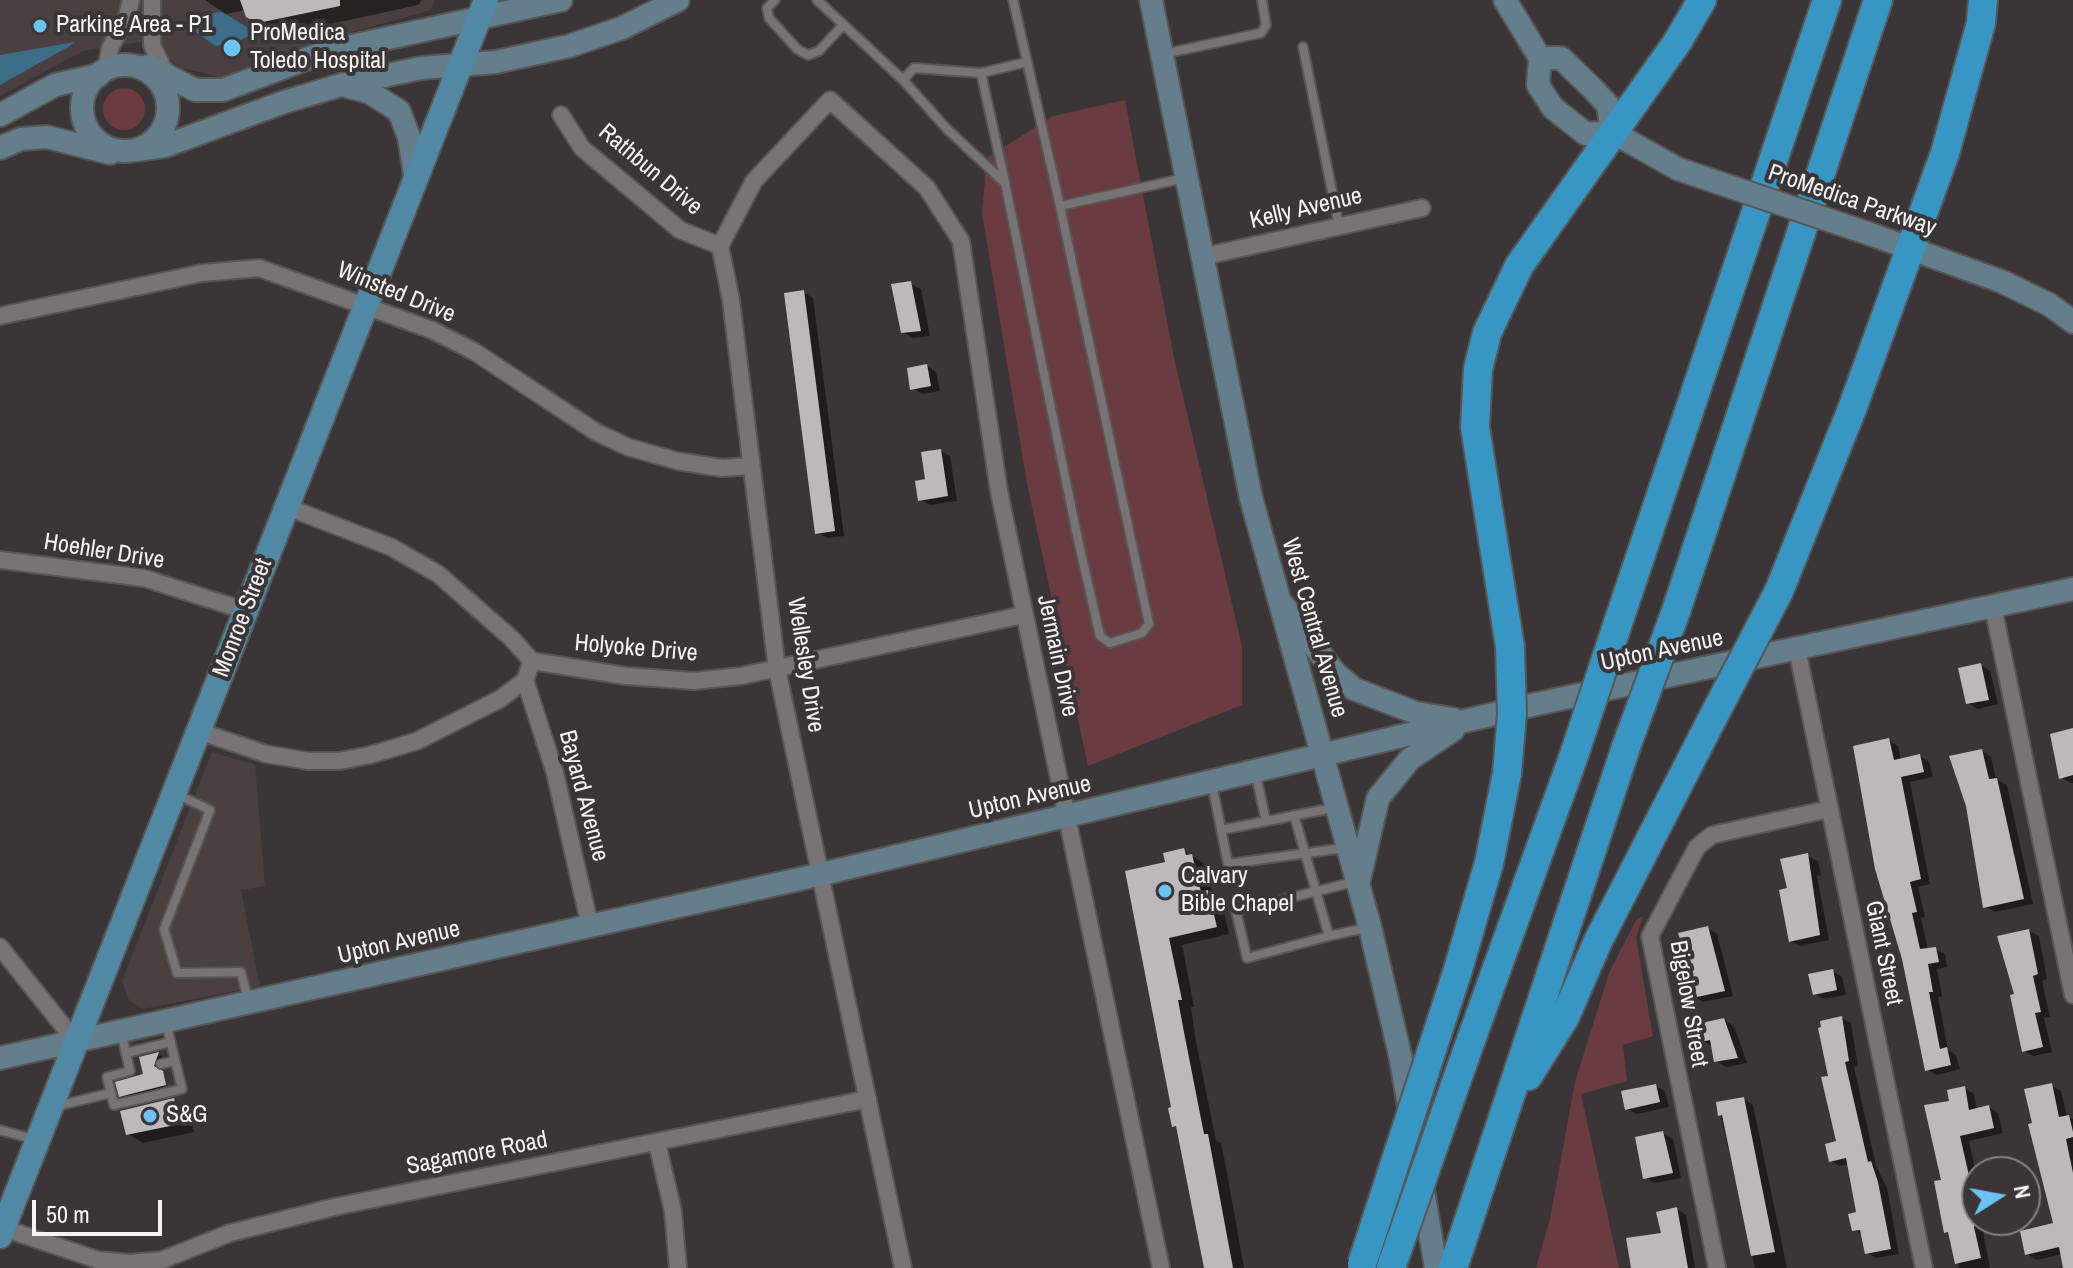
<!DOCTYPE html>
<style>
body{margin:0}
#map{position:relative;width:2073px;height:1268px;overflow:hidden;background:#3a3637;font-family:"Archivo Narrow",sans-serif}
canvas{display:block}
.north{position:absolute;left:1961px;top:1156px;width:80px;height:80px;box-sizing:border-box;background:#3a3637;border:2px solid #848182;border-radius:50%;rotate:79deg;font-size:22px;font-weight:700;line-height:32px;text-align:center;color:#f4f2f2}
.north::after{content:'';display:block;margin:auto;width:28px;height:36px;background:#6bc3f2;clip-path:polygon(50% 0,100% 100%,50% 72%,0 100%)}
.scale{position:absolute;left:32px;top:1200px;width:130px;height:36px;box-sizing:border-box;border:4px solid #f4f2f2;border-top:0;padding-left:10px;font-size:24px;line-height:28px;white-space:nowrap;color:#f4f2f2;-webkit-text-stroke:6px #3a3637;paint-order:stroke}
</style>
<div id="map">
<canvas width="2073" height="1268"></canvas>
<div class="north">N</div>
<div class="scale">50 m</div>
</div>
<script>
const context = document.querySelector('canvas').getContext('2d');
context.lineJoin = 'round';
function fill(path, color) { context.fillStyle = color; context.fill(path, 'evenodd'); }
const shape = rows => new Path2D(rows.map(r => 'M' + r).join(''));
function strokePath(path, color, width, dash) { context.strokeStyle = color; context.lineWidth = width; context.lineCap = dash ? 'butt' : 'round'; context.setLineDash(dash || []); context.stroke(path); }
function drawText(font, color, halo, rows, align = 'center') {
  context.font = font + ' "Archivo Narrow",sans-serif'; context.lineWidth = 8; context.setLineDash([]); context.textBaseline = 'middle'; context.strokeStyle = halo; context.fillStyle = color; for (const [text, x, y, turn = 0] of rows) {
    context.save(); context.translate(x, y); context.rotate((+turn || 0) * Math.PI / 180); context.textAlign = isNaN(turn) ? turn : align; if (halo) context.strokeText(text, 0, 0); context.fillText(text, 0, 0); context.restore();
  }
}
fill(shape([
 [0,0,435,0,431,10,306,45,221,77,180,68,171,60,160,39,83,51,0,96],
 [212,752,255,765,265,886,241,890,260,986,143,1009,129,1000,122,981]
]), '#4a4041');
fill(shape([
 '103 109a21 21 0 1 1 42 0a21 21 0 1 1-42 0Z',
 [1125,100,1174,358,1242,646,1242,705,1088,766,1027,484,982,213,987,158,1053,116],
 [1643,916,1636,938,1653,1036,1623,1045,1627,1081,1581,1094,1619,1268,1536,1268,1550,1219,1575,1082,1609,973,1636,920]
]), '#6a3b41');
fill(shape([
 [221,12,231,17,256,33,234,43,215,46,192,29,186,17],
 [75,42,68,47,0,85,0,55]
]), '#3d6e88');
fill(shape([
 [205,0,422,0,418,5,285,34,248,16,246,10,226,14],
 [911,284,921,289,930,336,913,338,903,332],
 [803,292,813,298,844,536,827,538,817,532],
 [927,366,936,372,940,391,922,394,912,388],
 [940,451,950,456,957,501,930,505,920,499],
 [1981,665,1990,671,1998,704,1978,709,1968,703],
 [2073,730,2073,783,2071,783,2061,777],
 [1888,740,1898,746,1901,760,1920,756,1929,762,1933,777,1910,782,1930,884,1918,887,1925,917,1921,918,1928,950,1935,949,1945,954,1947,967,1937,969,1942,996,1938,997,1948,1050,1956,1055,1960,1069,1936,1075,1927,1069],
 [1982,751,1991,757,1996,779,2007,785,2033,904,1995,912,1985,906],
 [1184,851,1205,864,1213,895,1221,900,1229,934,1182,945,1194,1007,1191,1007,1195,1036,1216,1141,1221,1143,1225,1162,1244,1268,1206,1268,1153,1015,1156,1014,1167,864],
 [1808,856,1818,861,1821,875,1817,876,1829,940,1800,946,1790,941,1789,890],
 [1708,928,1717,934,1733,996,1703,1002,1693,996],
 [2029,931,2039,936,2047,979,2042,981,2050,1017,2044,1018,2052,1052,2034,1056,2024,1051,2017,996],
 [1833,971,1842,977,1846,995,1824,999,1814,994],
 [1842,1018,1851,1023,1858,1066,1854,1067,1876,1166,1887,1188,1899,1254,1876,1258,1867,1253,1863,1235,1854,1230,1858,1214,1849,1164,1840,1166,1831,1161,1838,1142,1831,1077],
 [1724,1020,1734,1026,1747,1063,1726,1067,1716,1061,1713,1047,1702,1040],
 [158,1054,162,1056,158,1070,165,1088,125,1098,121,1095,145,1075,141,1059],
 [2051,1085,2061,1091,2067,1117,2073,1119,2073,1268,2065,1268,2062,1254,2037,1260,2027,1254,2055,1224,2034,1125],
 [1655,1086,1665,1091,1669,1107,1637,1114,1627,1109],
 [1965,1088,1974,1094,1977,1110,1989,1107,1998,1113,2003,1133,1969,1141,1975,1169,2001,1163,2012,1172,1977,1172,1977,1220,1987,1220,1991,1230,1983,1232,1990,1268,1959,1268,1951,1234,1946,1231,1943,1181,1951,1103],
 [1744,1099,1753,1105,1787,1268,1755,1268,1718,1103],
 [174,1100,189,1109,194,1132,143,1143,128,1134],
 [1663,1133,1673,1139,1681,1178,1654,1183,1645,1177],
 [1677,1209,1686,1215,1695,1268,1634,1268,1663,1234]
]), '#0007');
fill(shape([
 [240,0,340,0,340,6,258,23,246,17],
 [911,281,921,331,901,333,891,284],
 [804,290,835,531,815,534,784,293],
 [927,364,931,386,910,390,907,368],
 [941,449,948,496,918,501,915,481,925,479,921,452],
 [1981,663,1989,700,1966,704,1958,668],
 [2073,728,2073,775,2059,779,2050,734],
 [1889,738,1894,760,1920,754,1924,772,1901,777,1921,879,1910,882,1917,912,1912,913,1920,949,1936,947,1939,962,1928,964,1933,992,1929,992,1940,1049,1947,1047,1951,1065,1925,1071,1902,959,1875,869,1853,746],
 [1982,749,1989,779,1997,778,2024,899,1983,908,1966,806,1949,756],
 [1184,848,1186,855,1192,854,1201,892,1208,890,1217,927,1169,938,1182,1000,1178,1000,1183,1027,1204,1134,1208,1134,1233,1268,1204,1268,1176,1126,1172,1127,1168,1108,1171,1107,1125,871,1165,862,1163,853],
 [1808,853,1820,935,1789,942,1779,890,1787,888,1780,859],
 [1708,926,1725,991,1692,998,1688,979,1693,978,1678,933],
 [2029,929,2038,974,2033,976,2041,1012,2035,1013,2043,1047,2022,1052,2010,995,2014,994,1997,936],
 [1833,969,1837,990,1813,995,1808,974],
 [1842,1016,1849,1061,1845,1062,1868,1162,1871,1161,1878,1182,1891,1249,1865,1254,1860,1230,1852,1231,1848,1214,1856,1212,1846,1158,1829,1162,1825,1144,1836,1141,1821,1077,1828,1076,1818,1028,1821,1027,1820,1021],
 [1724,1018,1738,1058,1714,1062,1710,1040,1701,1042,1697,1024],
 [159,1052,154,1066,163,1071,166,1085,119,1097,115,1082,143,1074,139,1057],
 [2052,1083,2059,1117,2069,1115,2073,1132,2073,1137,2066,1139,2073,1173,2073,1268,2063,1268,2059,1247,2025,1255,2020,1231,2053,1223,2028,1124,2032,1123,2024,1089],
 [1656,1084,1660,1102,1625,1110,1621,1091],
 [1965,1086,1969,1110,1989,1105,1994,1128,1960,1136,1977,1211,1974,1227,1981,1258,1955,1264,1948,1232,1944,1233,1934,1181,1941,1180,1924,1105,1949,1101,1947,1090],
 [1744,1097,1775,1252,1751,1256,1722,1115,1718,1116,1716,1102],
 [174,1098,180,1124,126,1135,120,1111],
 [1663,1131,1673,1173,1643,1179,1635,1137],
 [1677,1207,1688,1268,1631,1268,1626,1238,1661,1233,1656,1212]
]), '#bdb9ba');
const lane = shape([
 [775,0,767,8,769,18,797,49,808,55,819,51,843,25],
 [817,0,903,80,914,68,981,73,1027,62],
 [1013,0,1060,206,1185,178],
 [1303,47,1339,226],
 [1163,54,1261,33,1266,25,1262,0],
 [981,73,1005,182],
 [903,80,947,129,1005,183,1078,540,1100,636,1110,643,1142,633,1149,624,1060,206],
 [1255,771,1266,821],
 [1212,784,1228,864,1344,848],
 [176,794,210,810,164,929,177,973,241,972,248,999],
 [1294,815,1329,936,1370,927],
 [1221,830,1333,808],
 [1329,936,1247,958,1236,911,1354,882],
 [121,1032,130,1071,107,1077,114,1105,182,1089,166,1023],
 [126,1053,171,1042],
 [161,1064,175,1061],
 [57,1106,111,1093],
 [0,1130,33,1139]
]);
const street = shape([
 [152,0,152,45,166,74],
 [106,70,110,48,127,16,131,0],
 [561,115,582,148,680,230,720,246],
 [1201,257,1422,208],
 [0,316,202,273,259,268,432,330,475,352,596,432,628,447,677,461,721,468,751,466],
 [287,507,391,547,438,574,511,638,532,661,626,676,694,681,741,676,1023,615],
 [0,560,144,578,246,611],
 [1993,607,2073,995],
 [1797,649,1924,1268],
 [525,680,555,773,590,926],
 [198,731,266,754,308,761,339,761,370,755,417,741,500,699,525,680,532,661],
 [0,947,76,1042],
 [657,1143,673,1211,678,1268],
 [3,1228,98,1260,105,1268],
 [98,1260,130,1263,162,1260,230,1233,334,1207,868,1099],
 [903,1268,777,669,731,300,720,246,754,181,830,100,927,188,961,241,999,491,1161,1268],
 [1717,1268,1650,936,1697,847,1712,835,1829,809]
]);
const secondary = shape([
 [1151,0,1251,498,1370,927,1401,1059,1436,1268],
 [1505,0,1540,58,1538,85,1553,108,1586,134,1612,132,1678,169],
 [1540,58,1561,58,1593,89,1608,105,1612,132],
 '82 108a43 43 0 1 1 86 0a43 43 0 1 1-86 0Z',
 [140,68,149,66,195,90,223,90,325,52,561,0],
 [346,86,369,92,399,111,409,137,415,175],
 [0,115,55,85,99,75],
 [0,148,21,139,47,137,110,153],
 [137,150,165,146,284,102,341,85,421,68,496,62,569,46,622,28,678,0],
 [1870,234,2003,282,2050,305,2073,322],
 [1284,606,1335,673,1354,689,1416,713,1453,719],
 [1359,880,1378,798,1410,759,1453,730],
 [0,1058,822,874,1532,705,2073,589]
]);
const primary = shape([
 [0,1236,486,0]
]);
const highway = shape([
 [1779,591,1852,409,1945,153,1981,23,1983,0],
 [1676,611,1878,0],
 [1618,623,1827,0],
 [1510,647,1475,427,1478,369,1487,333,1519,266,1678,41,1702,0],
 [1457,973,1489,863,1507,773],
 [1467,1051,1573,758],
 [1528,1076,1565,1017,1598,941,1710,723],
 [1453,1268,1626,747]
]);
strokePath(lane, '#585555', 12);
strokePath(street, '#585555', 20);
strokePath(secondary, '#585555', 26);
strokePath(primary, '#585555', 28);
strokePath(highway, '#585555', 32);
strokePath(lane, '#787475', 8);
strokePath(street, '#787475', 16);
strokePath(secondary, '#647e8c', 22);
strokePath(primary, '#5188a4', 24);
strokePath(highway, '#3796c3', 28);
const secondaryBridge = shape([
 [1678,169,1870,234]
]);
const highwayBridge = shape([
 [1710,723,1779,591],
 [1626,747,1676,611],
 [1573,758,1618,623],
 [1507,773,1512,714,1510,647],
 [1362,1264,1457,973],
 [1391,1268,1467,1051]
]);
strokePath(secondaryBridge, '#585555', 26, []);
strokePath(highwayBridge, '#585555', 32, []);
strokePath(secondaryBridge, '#647e8c', 22);
strokePath(highwayBridge, '#3796c3', 28);
for (const [x, y, r, color] of [
 [40,26,8,"#6bc3f2"],
 [232,48,10,"#6bc3f2"],
 [1165,891,8,"#6bc3f2"],
 [150,1116,8,"#6bc3f2"]
]) { const dot = new Path2D(); dot.arc(x, y, r, 0, 2 * Math.PI); context.fillStyle = color; context.fill(dot); strokePath(dot, '#3a3637', 3); }
drawText('24px', '#f4f2f2', '#3a3637', [
 ["Parking Area - P1",56,26],
 ["ProMedica",250,34],
 ["Toledo Hospital",250,62],
 ["Calvary",1181,877],
 ["Bible Chapel",1181,905],
 ["S&G",166,1116]
], 'left');
drawText('24px', '#f4f2f2', '#3a3637', [
 ["Rathbun Drive",650,170,40],
 ["ProMedica Parkway",1852,201,19],
 ["Kelly Avenue",1306,209,-13],
 ["Winsted Drive",396,293,22],
 ["Hoehler Drive",104,552,9],
 ["Monroe Street",243,618,-69],
 ["West Central Avenue",1314,628,74],
 ["Holyoke Drive",636,649,5],
 ["Upton Avenue",1662,651,-12],
 ["Jermain Drive",1057,656,78],
 ["Wellesley Drive",805,665,81],
 ["Bayard Avenue",583,796,75],
 ["Upton Avenue",1030,798,-13],
 ["Upton Avenue",399,943,-13],
 ["Giant Street",1883,953,78],
 ["Bigelow Street",1688,1004,80],
 ["Sagamore Road",477,1154,-11]
]);
</script>
